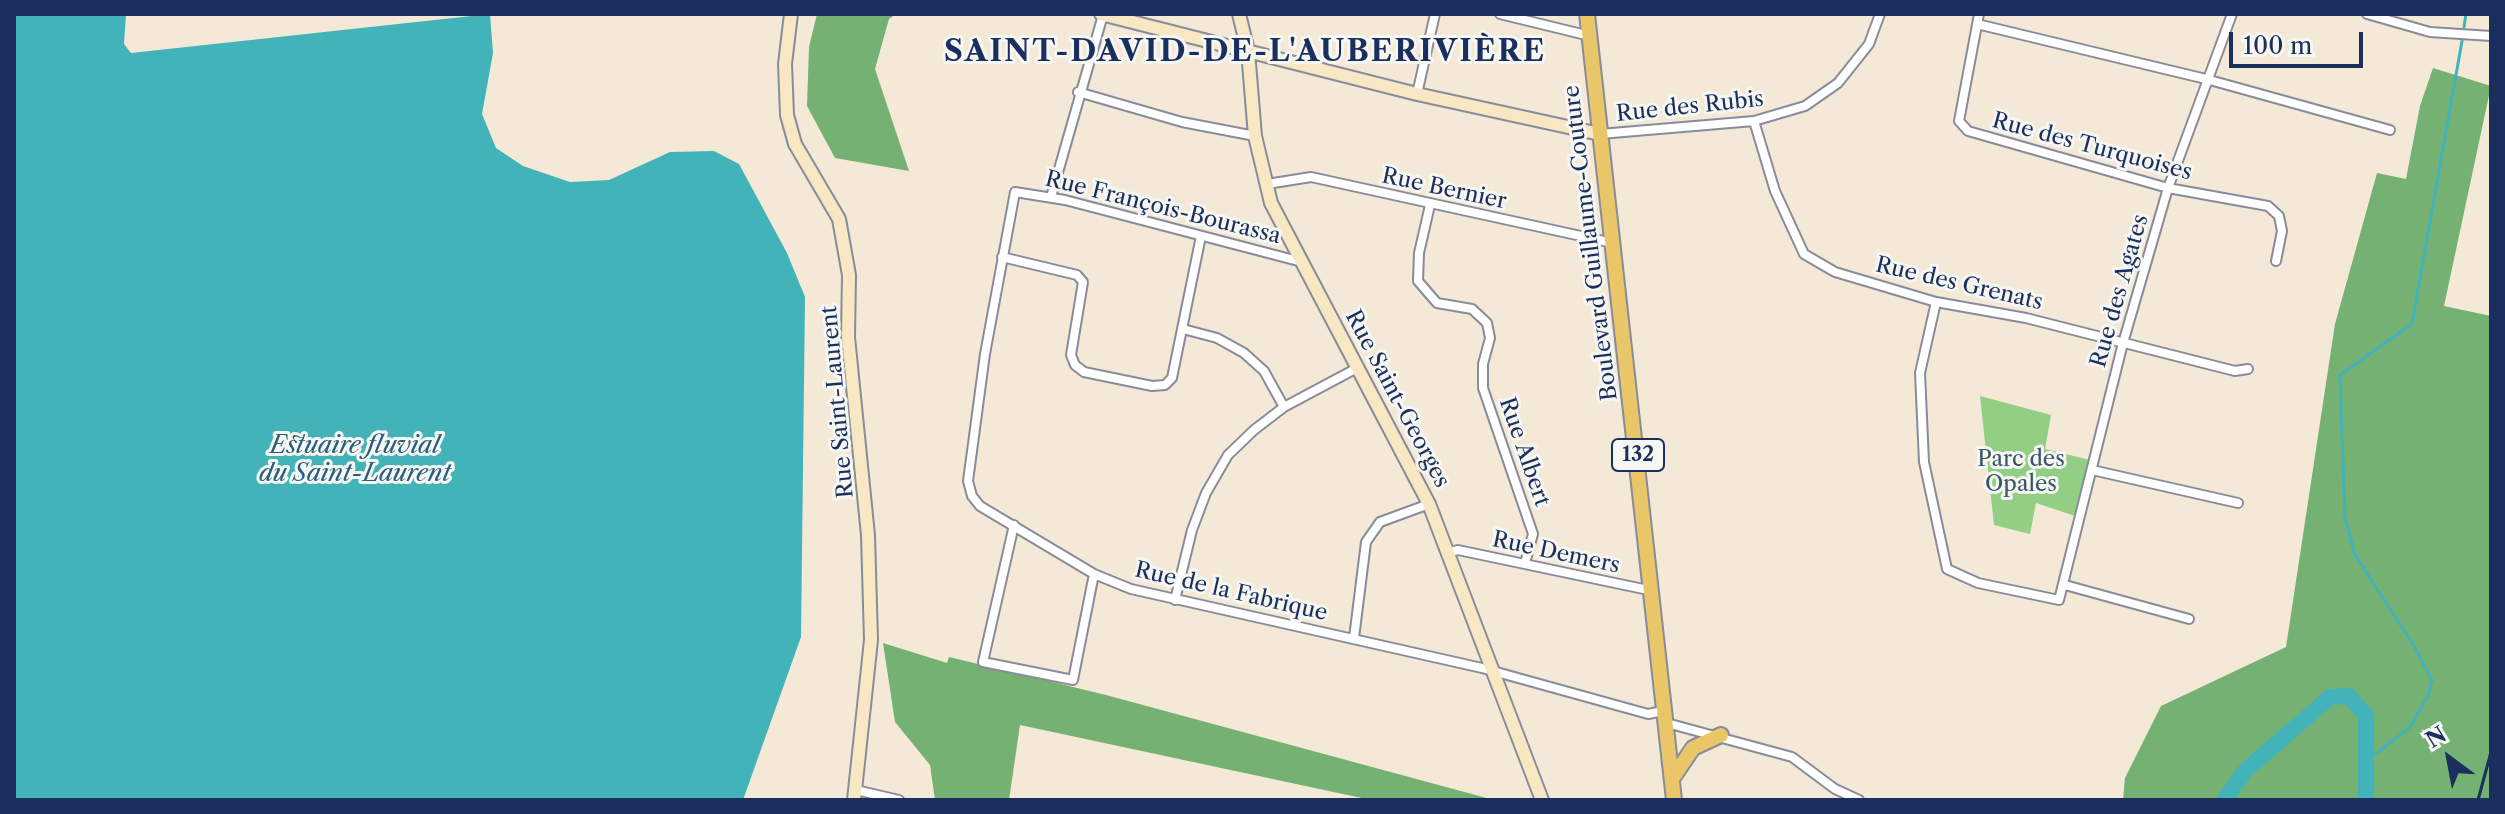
<!DOCTYPE html>
<meta charset="utf-8">
<style>
body{margin:0}
#map{position:relative;width:2505px;height:814px;overflow:hidden;background:#f4e8d7;font-family:"Libre Caslon Text",serif}
canvas{display:block}
.frame{position:absolute;inset:0;border:16px solid #1b2f5e;pointer-events:none}
.north{position:absolute;left:2409px;top:718px;width:80px;height:80px;-webkit-text-stroke:6px #f6f6f2;paint-order:stroke;rotate:328deg;font-size:22px;font-weight:700;line-height:32px;text-align:center;color:#1b2f5e}
.north::after{content:'';display:block;margin:auto;width:28px;height:36px;background:#1b2f5e;clip-path:polygon(50% 0,100% 100%,50% 72%,0 100%)}
.scale{position:absolute;left:2229px;top:32px;width:134px;height:36px;box-sizing:border-box;border:4px solid #1b2f5e;border-top:0;padding-left:10px;font-size:24px;line-height:28px;white-space:nowrap;color:#1b2f5e;-webkit-text-stroke:6px #f6f6f2;paint-order:stroke}
</style>
<div id="map">
<canvas width="2505" height="814"></canvas>
<div class="frame"></div>
<div class="north">N</div>
<div class="scale">100 m</div>
</div>
<script>
const context = document.querySelector('canvas').getContext('2d');
context.lineJoin = 'round';
function fill(path, color) { context.fillStyle = color; context.fill(path, 'evenodd'); }
const shape = rows => new Path2D(rows.map(r => 'M' + r).join(''));
function strokePath(path, color, width, dash) { context.strokeStyle = color; context.lineWidth = width; context.lineCap = dash ? 'butt' : 'round'; context.setLineDash(dash || []); context.stroke(path); }
function drawText(font, color, halo, rows, align = 'center') {
  context.font = font + ' "Libre Caslon Text",serif'; context.lineWidth = 6; context.setLineDash([]); context.textBaseline = 'middle'; context.strokeStyle = halo; context.fillStyle = color; for (const [text, x, y, turn = 0] of rows) {
    context.save(); context.translate(x, y); context.rotate((+turn || 0) * Math.PI / 180); context.textAlign = isNaN(turn) ? turn : align; if (halo) context.strokeText(text, 0, 0); context.fillText(text, 0, 0); context.restore();
  }
}
fill(shape([
 [1980,396,2051,415,2045,449,2094,461,2081,518,2036,503,2030,534,1994,525]
]), '#92ce84');
fill(shape([
 [817,14,896,14,889,19,875,69,909,171,835,158,807,106,809,47],
 [2433,68,2491,86,2444,306,2491,316,2491,800,2123,800,2125,778,2161,706,2286,647,2335,324,2377,173,2406,179,2420,106],
 [883,643,947,663,949,657,1106,695,1494,800,1371,800,1020,725,1009,800,935,800,930,765,895,722]
]), '#75b172');
fill(shape([
 [14,14,126,14,124,44,131,53,490,14,493,53,482,114,496,148,523,166,570,182,609,180,670,152,714,151,739,164,787,253,805,297,801,637,743,800,14,800]
]), '#43b3ba');
strokePath(shape([
 [2464,27,2466,14],
 [2368,752,2377,753,2410,727,2428,696,2432,680,2414,646,2355,555,2345,519,2340,375,2412,324,2462,41]
]), '#43b3ba', 3);
strokePath(shape([
 [2224,800,2245,771,2330,697,2349,696,2366,716,2366,800]
]), '#43b3ba', 16);
const street = shape([
 [1500,14,1590,36],
 [1979,14,1959,121,1968,131,2168,188,2268,206,2279,216,2282,231,2276,261],
 [2367,14,2430,32,2491,36],
 [1977,24,2206,79,2390,130],
 [1078,92,1182,122,1255,136],
 [1417,94,1435,14],
 [1754,121,1775,191,1804,254,1835,272,1936,302,2026,318,2235,371,2248,369],
 [1600,134,1754,121,1805,106,1838,83,1869,44,1880,14],
 [1267,184,1311,177,1613,243],
 [1051,197,1103,15],
 [1430,205,1419,253,1418,281,1437,303,1472,309,1487,323,1490,338,1483,364,1483,388,1533,534,1525,563],
 [1002,257,1077,275,1083,282,1071,355,1075,365,1084,372,1152,386,1165,385,1172,378,1201,236],
 [1302,262,1065,200,1015,192,985,354,968,481,972,496,980,506,1094,574,1131,589,1482,668,1648,714,1663,711],
 [1936,302,1920,373,1924,462,1947,569,1978,583,2059,600,2123,343,2168,188,2232,14],
 [1183,329,1217,338,1244,353,1264,371,1284,407],
 [2092,470,2238,503],
 [1014,525,983,662,1073,680,1094,574],
 [1450,552,1458,550,1653,591],
 [2065,585,2189,619],
 [1175,600,1192,530,1206,493,1228,455,1254,430,1284,407,1359,367],
 [1354,638,1366,542,1380,522,1429,504],
 [1663,722,1792,757,1835,789,1859,800],
 [856,790,899,800]
]);
const secondary = shape([
 [791,14,785,64,787,115,795,144,839,219,849,275,848,337,868,535,871,640,854,800],
 [1101,14,1417,94,1600,134],
 [1239,14,1248,51,1255,136,1271,203,1429,504,1542,800]
]);
const primary = shape([
 [1587,14,1674,800],
 [1672,779,1693,748,1721,735]
]);
strokePath(street, '#888c9a', 12);
strokePath(secondary, '#888c9a', 16);
strokePath(primary, '#888c9a', 18);
strokePath(street, '#fff', 8);
strokePath(secondary, '#f7e8c3', 12);
strokePath(primary, '#ebc669', 14);
strokePath(shape([
 [2478,800,2491,752]
]), '#1b2f5e', 3);
for (const [x, y, w] of [
 [1638,455,52]
]) { const box = new Path2D(); box.roundRect(x - w / 2, y - 16, w, 32, 6); context.fillStyle = '#f6f6f2'; context.fill(box); strokePath(box, '#1b2f5e', 2); }
drawText('bold 20px', '#1b2f5e', null, [
 ["132",1638,455]
]);
drawText('22px', '#1b2f5e', '#f6f6f2', [
 ["Rue des Rubis",1690,107,-6],
 ["Rue des Turquoises",2092,147,15],
 ["Rue Bernier",1444,189,12],
 ["Rue François-Bourassa",1163,208,14],
 ["Boulevard Guillaume-Couture",1591,243,-97],
 ["Rue des Grenats",1959,284,13],
 ["Rue des Agates",2120,291,-74],
 ["Rue Saint-Georges",1397,399,62],
 ["Rue Saint-Laurent",838,402,-95],
 ["Rue Albert",1524,452,71],
 ["Rue Demers",1556,553,12],
 ["Rue de la Fabrique",1231,592,13]
]);
drawText('22px', '#395768', '#f6f6f2', [
 ["Parc des",2021,460],
 ["Opales",2021,485]
]);
drawText('italic 24px', '#295d7e', '#f6f6f2', [
 ["Estuaire fluvial",355,446],
 ["du Saint-Laurent",355,474]
]);
context.letterSpacing = '2px';
drawText('bold 30px', '#1b2f5e', '#f6f6f2', [
 ["SAINT-DAVID-DE-L'AUBERIVIÈRE",1245,52]
]);
context.letterSpacing = '0px';
</script>
